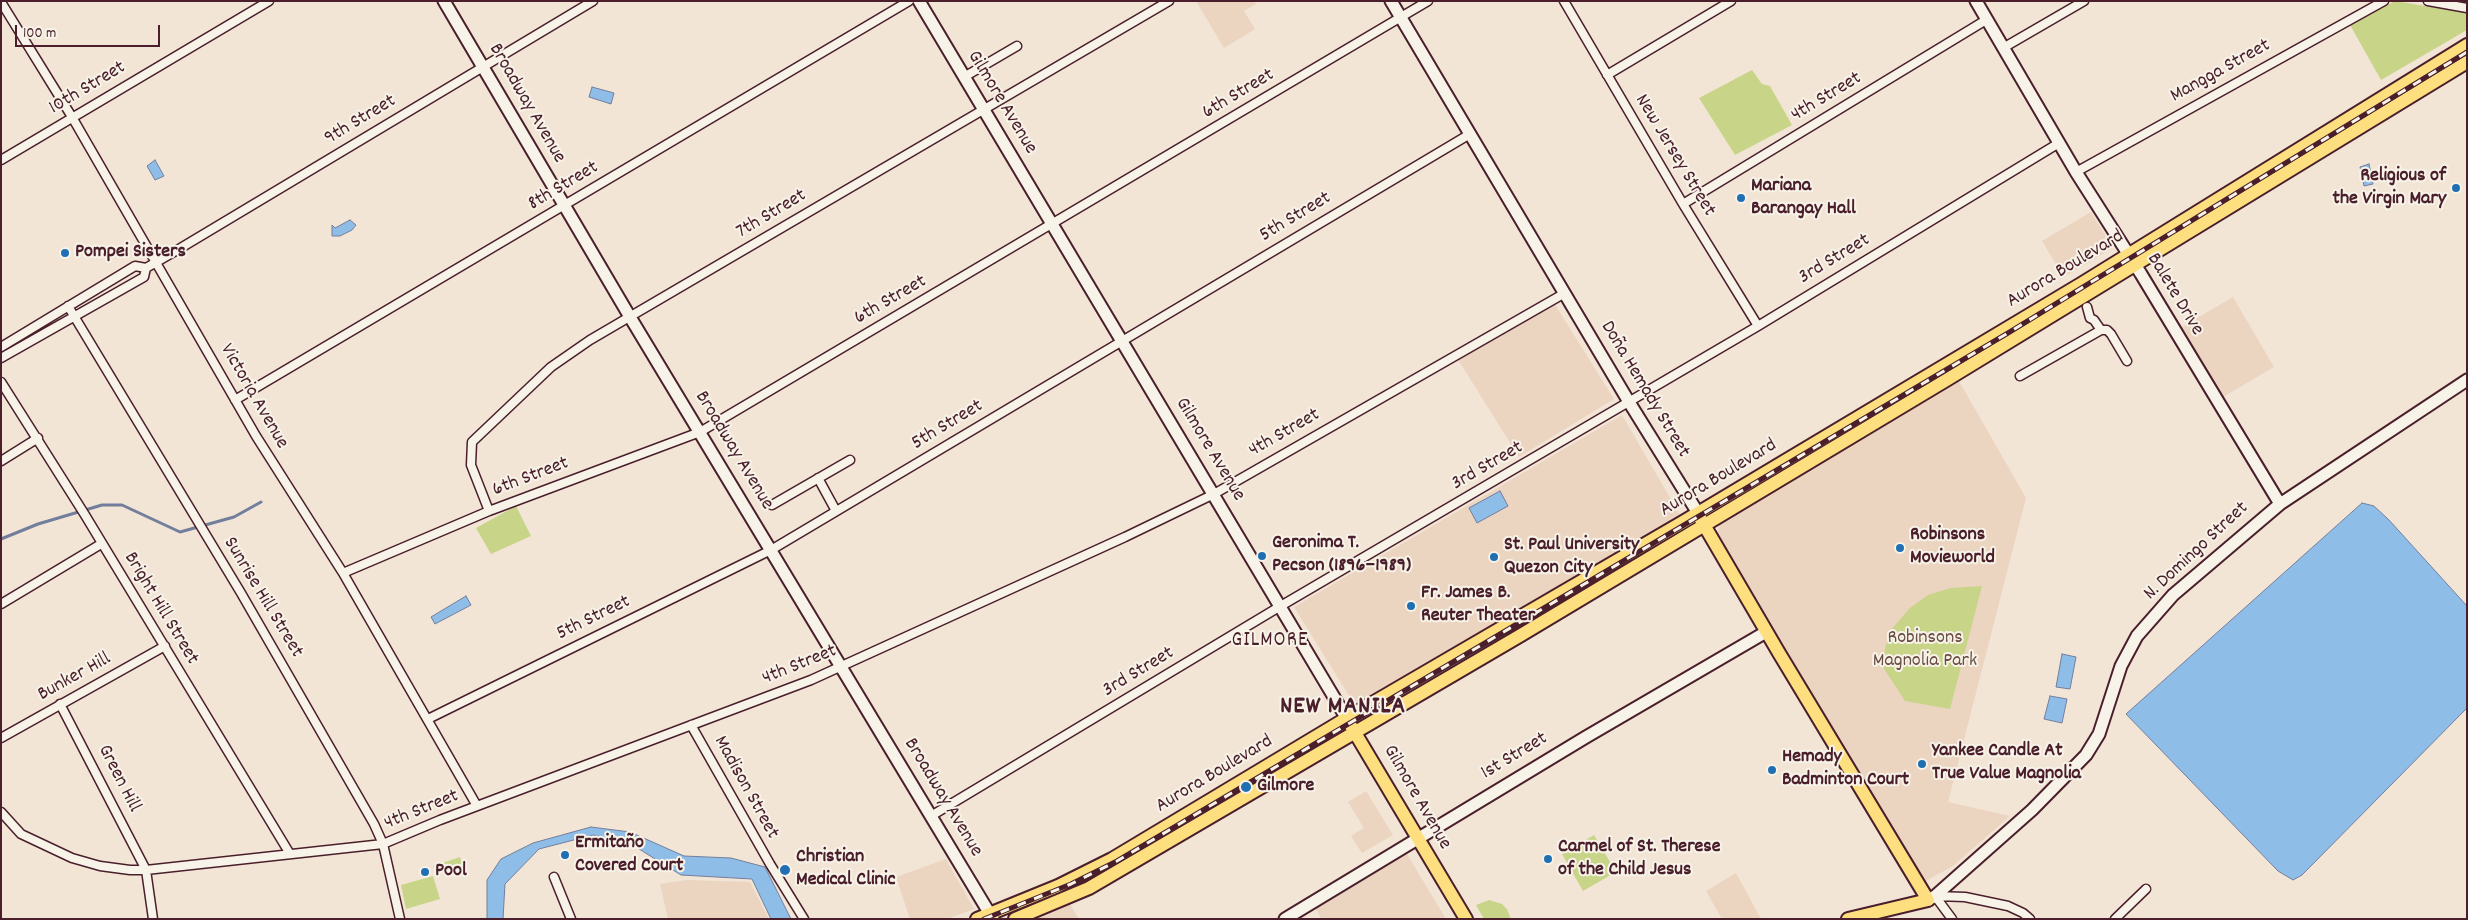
<!DOCTYPE html>
<meta charset="utf-8">
<style>
body{margin:0}
#map{position:relative;width:2468px;height:920px;overflow:hidden;background:#f2e5d6;font-family:Dekko,sans-serif}
canvas{display:block}
.frame{position:absolute;inset:0;border:2px solid #4a1f2b;pointer-events:none}
.scale{position:absolute;left:15px;top:25px;width:145px;height:22px;box-sizing:border-box;border:2px solid #4a1f2b;border-top:0;padding-left:6px;font-size:15px;line-height:18px;white-space:nowrap;color:#4a1f2b;-webkit-text-stroke:4px #f7f3e8;paint-order:stroke}
</style>
<div id="map">
<canvas width="2468" height="920"></canvas>
<div class="frame"></div>
<div class="scale">100 m</div>
</div>
<script>
const context = document.querySelector('canvas').getContext('2d');
context.lineJoin = 'round';
function fill(path, color) { context.fillStyle = color; context.fill(path, 'evenodd'); }
const shape = rows => new Path2D(rows.map(r => 'M' + r).join(''));
function strokePath(path, color, width, dash) { context.strokeStyle = color; context.lineWidth = width; context.lineCap = dash ? 'butt' : 'round'; context.setLineDash(dash || []); context.stroke(path); }
function drawText(font, color, halo, rows, align = 'center') {
  context.font = font + ' Dekko,sans-serif'; context.lineWidth = 4; context.setLineDash([]); context.textBaseline = 'middle'; context.strokeStyle = halo; context.fillStyle = color; for (const [text, x, y, turn = 0] of rows) {
    context.save(); context.translate(x, y); context.rotate((+turn || 0) * Math.PI / 180); context.textAlign = isNaN(turn) ? turn : align; if (halo) context.strokeText(text, 0, 0); context.fillText(text, 0, 0); context.restore();
  }
}
fill(shape([
 [1196,1,1254,1,1256,4,1244,11,1255,29,1224,48],
 [2091,212,2113,248,2064,277,2042,241],
 [2233,297,2274,367,2223,397,2182,327],
 [1554,303,1614,399,1519,457,1457,358],
 [1959,381,2026,498,1948,802,2010,816,1953,866,1924,882,1717,536,1720,523],
 [1622,415,1680,515,1389,689,1387,685,1380,689,1381,692,1364,703,1359,704,1351,699,1294,607],
 [1366,791,1393,835,1362,853,1351,836,1364,828,1348,802],
 [1407,854,1446,919,1321,919,1316,909],
 [946,859,974,909,947,919,910,919,896,877],
 [1736,873,1761,919,1722,919,1706,891],
 [687,880,750,882,769,919,668,919,660,884],
 [1068,901,1079,919,1023,919]
]), '#ebd4c0');
fill(shape([
 [2395,1,2467,13,2467,30,2381,80,2350,25],
 [1752,70,1762,84,1770,86,1792,125,1735,155,1699,98],
 [516,506,531,536,491,554,476,528],
 [1982,586,1950,709,1905,701,1881,664,1890,631,1910,608,1928,595,1950,588],
 [1594,835,1616,872,1583,891,1562,854],
 [460,857,462,864,436,872,433,866],
 [433,876,440,899,406,909,401,885],
 [1489,900,1502,904,1507,909,1511,919,1484,919,1476,905]
]), '#c8d589');
const water = shape([
 [592,87,614,93,611,104,589,97,592,87],
 [155,160,164,176,155,180,147,166,155,160],
 [2369,164,2373,184,2364,186,2360,167,2369,164],
 [350,220,356,225,352,230,340,236,332,236,332,225,335,228,350,220],
 [1500,491,1508,506,1477,523,1469,508,1500,491],
 [2362,503,2374,506,2389,520,2467,606,2467,708,2302,875,2293,880,2278,871,2126,714,2362,503],
 [466,596,471,605,435,624,431,617,466,596],
 [2062,654,2076,657,2070,689,2056,687,2062,654],
 [2050,696,2067,699,2062,723,2044,719,2050,696],
 [591,827,630,832,684,856,731,858,765,867,791,919,771,919,752,879,681,875,631,844,593,835,539,849,505,884,503,919,487,919,487,880,501,859,533,843,591,827]
]);
fill(water, '#8ebde8');
strokePath(water, '#737e9c', 1);
strokePath(shape([
 [1,539,38,524,102,505,122,505,180,532,234,517,261,502]
]), '#737e9c', 3);
const street = shape([
 [1564,1,1683,204,1758,326],
 [2428,1,2467,8],
 [1,2,72,117,256,436,343,573,477,806],
 [2003,48,2084,1],
 [1607,75,1731,1],
 [964,77,1017,46],
 [1,160,269,1],
 [2076,172,2384,1],
 [1683,204,1986,20],
 [68,306,241,593,374,824,383,844,400,919],
 [2087,307,2090,318,2094,320,2101,330,2107,330,2111,334,2127,361],
 [1,347,135,266,146,268,179,249,593,1],
 [1,358,144,277,146,268],
 [2020,376,2101,330],
 [1,382,85,515,290,854],
 [235,400,909,1],
 [1,461,38,438],
 [818,478,836,511],
 [772,505,850,460],
 [489,511,471,465,472,442,551,367,590,340,1169,1],
 [343,573,489,511,700,432,1428,1],
 [1,604,101,544],
 [60,704,146,870,153,919],
 [428,719,771,550,1470,134],
 [691,725,770,864,804,919],
 [1,738,165,646],
 [1,812,21,834,72,858,100,866,130,870,146,870,383,844,440,820,811,680,1125,537,1214,494,1565,293],
 [931,816,1279,607,1758,326,2059,143],
 [554,877,571,919],
 [1935,896,1965,897,2008,906,2023,913,2030,919],
 [1935,896,1952,919],
 [2115,919,2146,889]
]);
const secondary = shape([
 [444,1,630,317,993,919],
 [919,1,1347,719],
 [1391,1,1629,402,1698,513],
 [1976,1,2076,172,2141,274,2280,504],
 [1928,900,1935,896,2032,810,2086,755,2099,734,2121,666,2137,636,2173,595,2280,504,2467,380],
 [1285,919,1586,737,1766,632]
]);
const primary = shape([
 [1700,518,1779,653,1928,900,1848,919],
 [1351,726,1466,919],
 [977,919,1058,886,1112,859,1357,712,1683,522,2081,284,2467,45],
 [1015,919,1089,888,1521,635,1948,379,2467,62]
]);
strokePath(street, '#4a1f2b', 11);
strokePath(secondary, '#4a1f2b', 15);
strokePath(primary, '#4a1f2b', 16);
strokePath(street, '#f7f3e8', 8);
strokePath(secondary, '#f7f3e8', 11);
strokePath(primary, '#fedf80', 12);
const rail = shape([
 [984,919,1071,884,1117,861,2008,333,2467,52]
]);
strokePath(rail, '#4a1f2b', 5);
strokePath(rail, '#f7f3e8', 3, [9]);
for (const [x, y, r, color] of [
 [2456,188,5,"#1f6fb2"],
 [1741,198,5,"#1f6fb2"],
 [65,253,5,"#1f6fb2"],
 [1900,548,5,"#1f6fb2"],
 [1262,556,5,"#1f6fb2"],
 [1494,557,5,"#1f6fb2"],
 [1411,606,5,"#1f6fb2"],
 [1922,764,5,"#1f6fb2"],
 [1772,770,5,"#1f6fb2"],
 [1246,787,6,"#1f6fb2"],
 [565,855,5,"#1f6fb2"],
 [1548,859,5,"#1f6fb2"],
 [785,870,6,"#1f6fb2"],
 [425,872,5,"#1f6fb2"]
]) { const dot = new Path2D(); dot.arc(x, y, r, 0, 2 * Math.PI); context.fillStyle = color; context.fill(dot); strokePath(dot, '#f7f3e8', 2); }
drawText('20px', '#4a1f2b', '#f7f3e8', [
 ["Mangga Street",2221,72,-29],
 ["10th Street",88,89,-31],
 ["6th Street",1239,95,-31],
 ["4th Street",1827,98,-31],
 ["Gilmore Avenue",1001,103,59],
 ["Broadway Avenue",526,104,60],
 ["9th Street",361,121,-31],
 ["New Jersey Street",1674,156,59],
 ["8th Street",564,187,-31],
 ["7th Street",772,215,-31],
 ["5th Street",1296,218,-31],
 ["3rd Street",1835,260,-31],
 ["Aurora Boulevard",2066,270,-31],
 ["Balete Drive",2174,295,59],
 ["6th Street",891,301,-30],
 ["Doña Hemady Street",1644,390,59],
 ["Victoria Avenue",253,397,60],
 ["5th Street",948,426,-31],
 ["4th Street",1285,434,-30],
 ["Gilmore Avenue",1209,450,59],
 ["Broadway Avenue",733,451,59],
 ["3rd Street",1488,467,-30],
 ["6th Street",531,478,-21],
 ["Aurora Boulevard",1719,479,-31],
 ["N. Domingo Street",2197,552,-43],
 ["Sunrise Hill Street",262,598,59],
 ["Bright Hill Street",160,609,59],
 ["5th Street",594,619,-26],
 ["4th Street",800,666,-22],
 ["3rd Street",1139,673,-31],
 ["Bunker Hill",75,678,-29],
 ["1st Street",1515,757,-31],
 ["Aurora Boulevard",1215,775,-31],
 ["Green Hill",118,779,63],
 ["Madison Street",745,788,61],
 ["Broadway Avenue",942,798,59],
 ["Gilmore Avenue",1416,798,60],
 ["4th Street",422,811,-22]
]);
drawText('bold 20px', '#4a1f2b', '#f7f3e8', [
 ["Religious of",2446,177,"right"],
 ["the Virgin Mary",2446,200,"right"],
 ["Mariana",1751,187],
 ["Barangay Hall",1751,210],
 ["Pompei Sisters",75,253],
 ["Robinsons",1910,536],
 ["Movieworld",1910,559],
 ["Geronima T.",1272,544],
 ["Pecson (1896–1989)",1272,567],
 ["St. Paul University",1504,546],
 ["Quezon City",1504,569],
 ["Fr. James B.",1421,594],
 ["Reuter Theater",1421,617],
 ["Yankee Candle At",1932,752],
 ["True Value Magnolia",1932,775],
 ["Hemady",1782,758],
 ["Badminton Court",1782,781],
 ["Gilmore",1257,787],
 ["Ermitaño",575,844],
 ["Covered Court",575,867],
 ["Carmel of St. Therese",1558,848],
 ["of the Child Jesus",1558,871],
 ["Christian",796,858],
 ["Medical Clinic",796,881],
 ["Pool",435,872]
], 'left');
drawText('20px', '#6a4c42', '#f7f3e8', [
 ["Robinsons",1925,639],
 ["Magnolia Park",1925,662]
]);
context.letterSpacing = '1px';
drawText('21px', '#4a1f2b', '#f7f3e8', [
 ["GILMORE",1270,642]
]);
context.letterSpacing = '0px';
context.letterSpacing = '1px';
drawText('bold 25px', '#4a1f2b', '#f7f3e8', [
 ["NEW MANILA",1343,709]
]);
context.letterSpacing = '0px';
</script>
